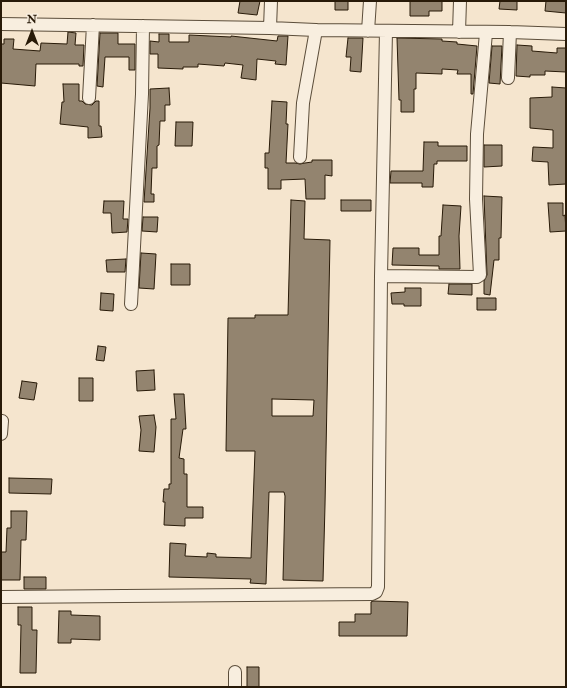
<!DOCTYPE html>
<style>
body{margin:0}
#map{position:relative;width:567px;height:688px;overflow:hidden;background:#f5e5ce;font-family:"IM FELL Double Pica",serif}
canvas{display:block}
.frame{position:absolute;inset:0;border:2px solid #281a08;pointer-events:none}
.north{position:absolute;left:12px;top:12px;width:40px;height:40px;-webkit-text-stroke:3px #f8eedf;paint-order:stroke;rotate:0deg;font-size:11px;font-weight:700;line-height:16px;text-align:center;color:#281a08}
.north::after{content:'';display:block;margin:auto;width:14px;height:18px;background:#281a08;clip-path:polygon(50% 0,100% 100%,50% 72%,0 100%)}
</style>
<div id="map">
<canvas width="567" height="688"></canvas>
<div class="frame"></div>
<div class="north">N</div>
</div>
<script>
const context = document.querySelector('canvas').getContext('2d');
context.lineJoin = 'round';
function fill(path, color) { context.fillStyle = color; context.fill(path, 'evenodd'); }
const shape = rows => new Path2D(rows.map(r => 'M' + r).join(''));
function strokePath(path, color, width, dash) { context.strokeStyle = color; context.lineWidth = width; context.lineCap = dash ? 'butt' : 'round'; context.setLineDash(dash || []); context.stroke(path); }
const building = shape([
 [240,1,260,1,257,15,238,13,240,1],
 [335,1,348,1,348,10,335,10,335,1],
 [410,1,442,1,442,11,429,11,429,16,410,16,410,1],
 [500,1,517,1,517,10,499,9,500,1],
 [546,1,566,1,566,13,545,11,546,1],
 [68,32,76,33,75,45,84,45,83,66,79,66,79,64,36,64,35,86,1,83,1,44,4,44,4,39,14,39,13,49,40,51,41,43,67,44,68,32],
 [100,33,118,33,118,44,135,44,135,70,129,70,129,57,105,57,103,87,97,86,100,33],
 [159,34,169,34,169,42,189,42,189,35,231,37,231,36,277,41,278,36,288,36,286,65,275,64,276,61,257,59,256,80,241,78,243,65,225,63,224,66,198,64,198,67,183,67,183,69,158,68,158,54,150,54,150,41,159,42,159,34],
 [348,38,363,38,361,72,350,71,351,57,346,57,348,38],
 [397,38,442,39,442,41,457,42,457,44,477,46,473,94,471,94,471,74,457,74,458,70,442,69,442,74,416,73,416,89,414,89,414,112,401,112,401,100,399,100,397,38],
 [517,45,532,46,532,51,557,53,557,48,566,48,566,72,545,71,545,75,530,75,530,77,516,76,517,45],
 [492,46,502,46,500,84,489,83,492,46],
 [63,84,79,84,79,101,82,101,85,104,92,105,96,101,99,101,99,126,101,126,102,137,88,138,88,127,60,124,62,102,64,102,63,84],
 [552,87,566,88,566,184,549,185,548,162,532,161,533,147,553,148,553,130,530,128,530,98,552,97,552,87],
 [169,88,170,105,165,105,165,121,160,121,159,145,157,146,157,168,152,168,151,194,154,194,154,202,144,202,150,108,150,89,169,88],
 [272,101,287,102,286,124,288,124,286,163,295,163,300,164,305,163,312,162,312,160,332,160,332,176,325,175,325,199,306,199,305,179,281,180,281,189,268,189,268,168,265,168,265,153,269,153,272,101],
 [176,122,193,122,192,146,175,146,176,122],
 [424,142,438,142,438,146,467,146,467,161,437,161,437,164,434,164,433,187,422,187,422,183,390,183,391,171,423,171,424,142],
 [484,145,502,145,502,166,484,167,484,145],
 [484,196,502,197,501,238,499,238,499,260,494,260,490,295,484,294,484,281,487,275,484,196],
 [291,200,305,201,304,239,330,240,325,505,323,581,283,580,285,496,284,492,269,492,266,584,250,583,251,579,169,577,170,543,186,544,185,556,207,557,207,553,216,554,216,557,251,558,255,451,226,451,228,318,255,318,255,315,288,315,291,200],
 [272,399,314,400,313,416,272,416,272,399],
 [341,200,371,200,371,211,341,211,341,200],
 [104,201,124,201,123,219,128,219,127,232,112,233,111,213,103,213,104,201],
 [548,203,563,203,563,216,565,215,566,231,550,232,548,203],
 [443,205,461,206,459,236,460,269,439,269,439,266,392,265,393,248,419,248,419,255,439,255,439,236,441,236,443,205],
 [143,217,158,217,157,232,142,231,143,217],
 [141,253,156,254,154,289,139,288,141,253],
 [126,259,125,272,107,272,106,260,126,259],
 [171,264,190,264,190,285,171,285,171,264],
 [449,284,472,284,472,295,448,294,449,284],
 [405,288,421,288,421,306,404,306,404,304,392,304,391,293,405,292,405,288],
 [101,293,114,294,113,311,100,310,101,293],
 [477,298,496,298,496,310,477,310,477,298],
 [98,346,106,347,104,361,96,360,98,346],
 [154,370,155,390,137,391,136,371,154,370],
 [79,378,93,378,93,401,79,401,79,378],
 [22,381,37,383,34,400,19,398,22,381],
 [174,394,184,394,186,429,183,429,179,458,184,459,184,474,187,474,187,507,203,507,203,518,185,518,185,526,164,525,165,502,163,502,164,489,169,489,169,484,171,484,171,419,176,419,174,394],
 [154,415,156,427,154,452,139,451,141,430,139,416,154,415],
 [9,478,52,479,51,494,9,493,9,478],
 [11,511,27,511,26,540,21,540,20,580,1,580,1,552,6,552,7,528,11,528,11,511],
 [24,577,46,577,46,589,24,589,24,577],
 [373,601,408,602,407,636,339,636,339,622,355,622,355,614,371,614,371,602,373,601],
 [18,607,32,607,32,630,37,630,36,673,20,673,21,625,18,625,18,607],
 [59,611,71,611,71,615,100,616,100,640,71,639,71,643,58,643,59,611],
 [247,667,259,667,259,687,247,687,247,667]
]);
fill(building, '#93846f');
strokePath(building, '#281a08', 1);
const street = shape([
 [1,24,270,28,316,30,510,32,566,34],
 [270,28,271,1],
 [368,31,370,1],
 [459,32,460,1],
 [508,78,510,32],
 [89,98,93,25],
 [300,157,303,103,316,30],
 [381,276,477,277,480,275,476,199,477,134,486,33],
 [131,304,142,94,143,26],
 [1,434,2,421],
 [1,597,372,594,376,592,378,587,381,276,386,31],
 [235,687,235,672]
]);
strokePath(street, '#5b4d3a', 14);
strokePath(street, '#f8eedf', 12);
</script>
